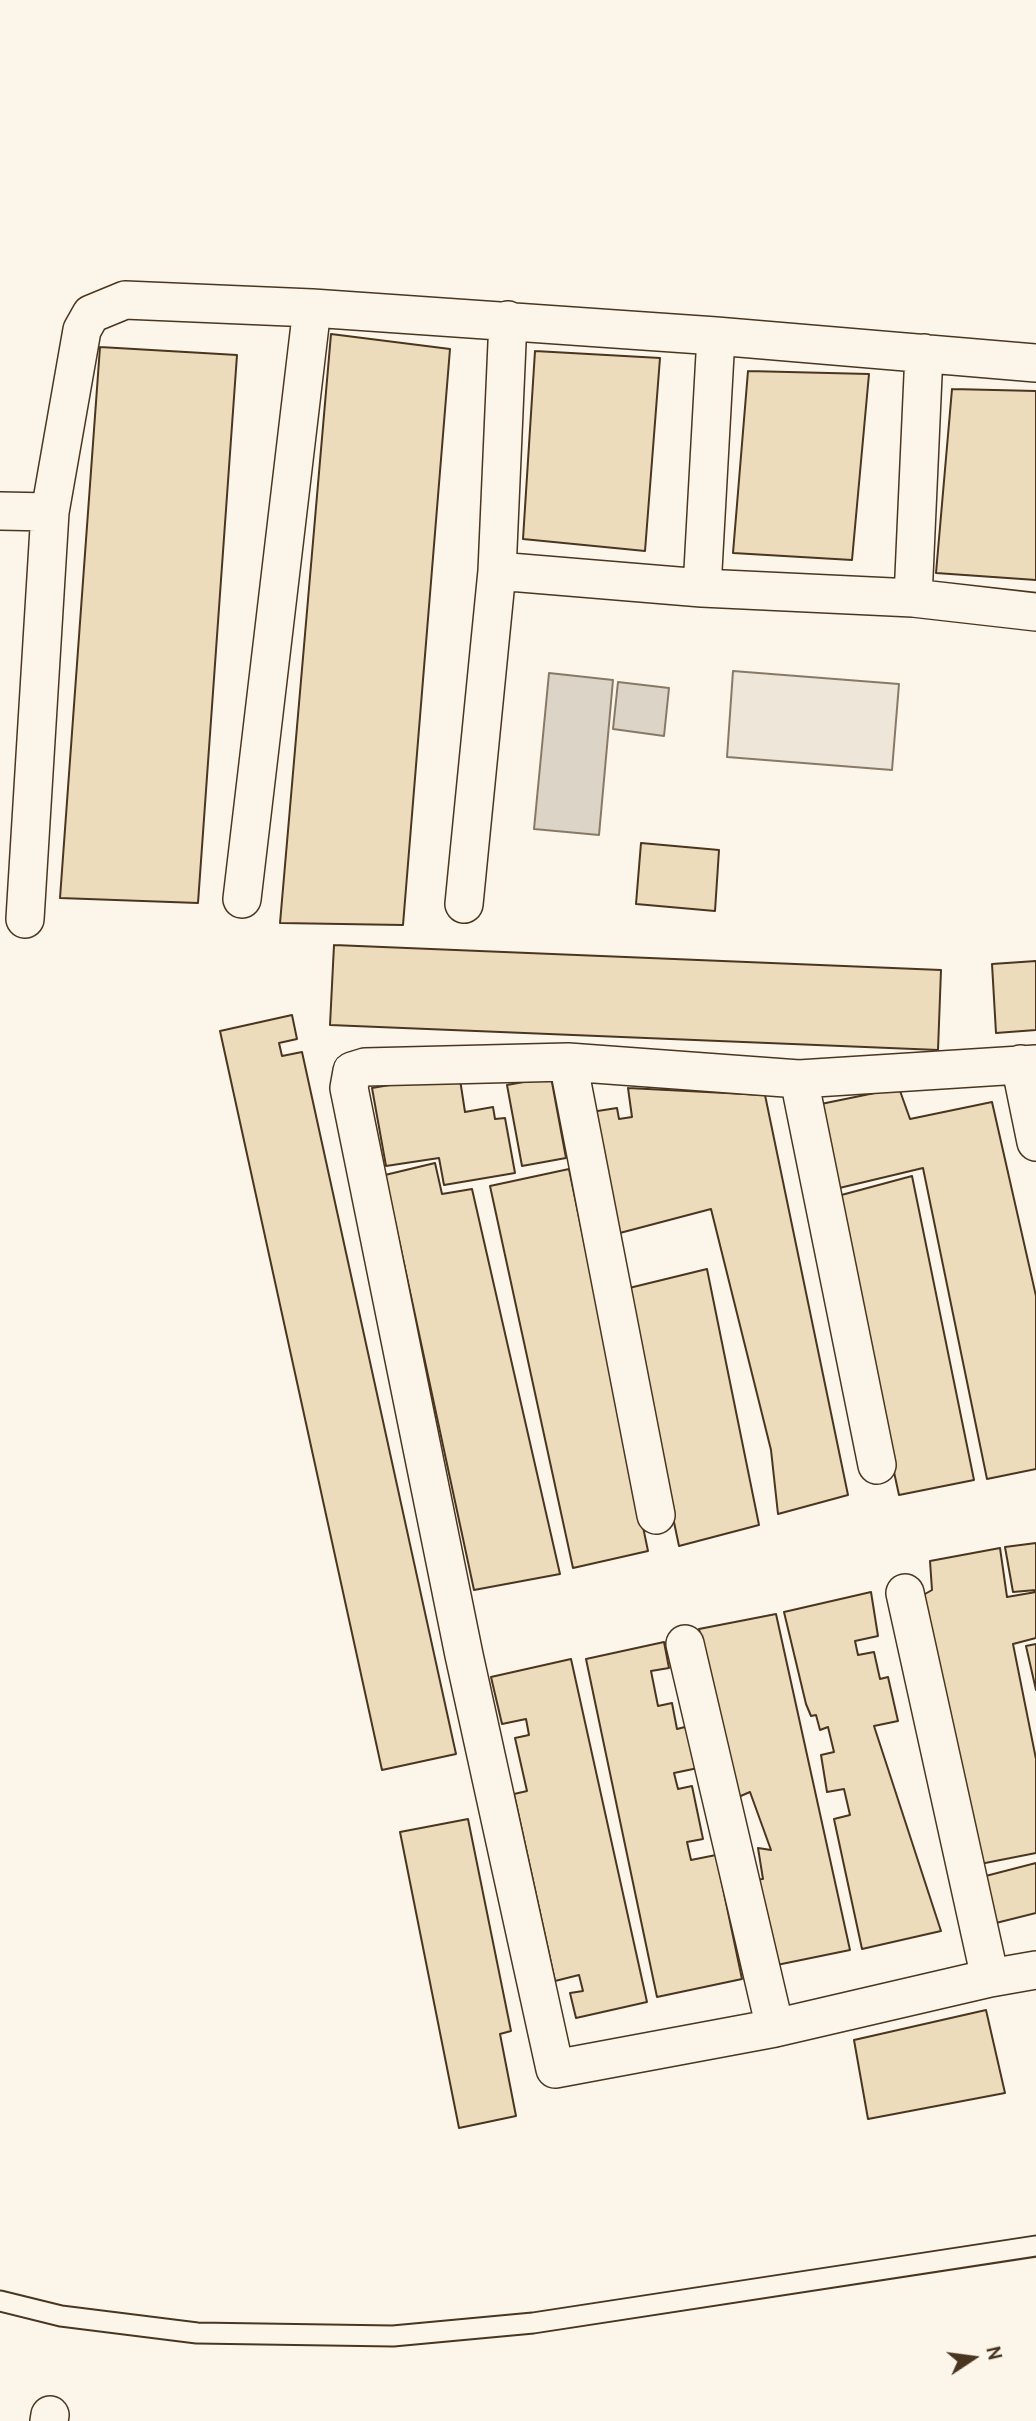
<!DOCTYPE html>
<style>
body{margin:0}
#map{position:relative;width:1036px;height:2421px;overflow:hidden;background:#fbf6e9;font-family:Cabin,sans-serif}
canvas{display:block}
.north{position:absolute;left:938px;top:2323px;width:70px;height:70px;-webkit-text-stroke:5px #fbf6e9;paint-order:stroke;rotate:77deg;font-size:19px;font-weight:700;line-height:28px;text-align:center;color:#4a3520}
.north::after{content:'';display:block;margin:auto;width:24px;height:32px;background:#4a3520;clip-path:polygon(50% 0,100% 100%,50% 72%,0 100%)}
</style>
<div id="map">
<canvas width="1036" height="2421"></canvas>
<div class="north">N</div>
</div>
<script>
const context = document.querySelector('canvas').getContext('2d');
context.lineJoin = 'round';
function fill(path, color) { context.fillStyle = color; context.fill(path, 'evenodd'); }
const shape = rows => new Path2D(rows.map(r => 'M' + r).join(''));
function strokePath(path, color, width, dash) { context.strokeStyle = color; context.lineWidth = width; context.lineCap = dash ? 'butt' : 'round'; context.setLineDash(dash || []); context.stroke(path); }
const green = shape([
 [733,671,899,684,892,770,727,757,733,671]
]);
fill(green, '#ede6d9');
strokePath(green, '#887966', 2);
const water = shape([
 [549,673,613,680,599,835,534,829,549,673],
 [618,682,669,688,664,736,613,729,618,682]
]);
fill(water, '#dcd4c6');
strokePath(water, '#887966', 2);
const building = shape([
 [331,334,450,349,403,925,280,923,331,334],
 [100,347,237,355,198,903,60,898,100,347],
 [535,351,660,358,645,551,523,539,535,351],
 [748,371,869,374,852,560,733,553,748,371],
 [952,389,1036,391,1036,580,936,573,952,389],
 [641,843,719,850,715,911,636,904,641,843],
 [334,945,941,970,938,1050,330,1025,334,945],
 [1036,961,1036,1030,996,1033,992,964,1036,961],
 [292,1015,297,1039,279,1043,282,1056,302,1052,456,1754,382,1770,220,1031,292,1015],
 [459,1073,465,1112,493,1107,495,1119,505,1118,515,1173,444,1185,439,1158,386,1166,372,1088,459,1073],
 [551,1077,566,1158,522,1166,507,1085,551,1077],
 [628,1088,765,1095,848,1495,778,1514,771,1450,711,1209,616,1234,591,1112,617,1108,619,1119,632,1117,628,1088],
 [899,1088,910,1119,992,1102,1036,1296,1036,1469,987,1479,923,1168,831,1190,821,1104,899,1088],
 [435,1163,442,1194,472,1189,560,1574,474,1590,385,1175,435,1163],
 [569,1169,648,1551,573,1568,490,1186,569,1169],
 [912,1176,974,1480,899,1495,834,1197,912,1176],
 [707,1269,759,1525,679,1546,625,1289,707,1269],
 [1036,1543,1036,1590,1013,1592,1005,1547,1036,1543],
 [1000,1548,1007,1597,1036,1592,1036,1638,1013,1644,1036,1759,1036,1853,975,1865,918,1598,932,1590,930,1561,1000,1548],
 [871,1592,878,1636,855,1641,858,1655,874,1652,880,1679,888,1677,898,1721,874,1726,941,1931,862,1949,834,1819,850,1815,844,1789,827,1792,821,1755,834,1752,828,1727,820,1730,816,1715,811,1716,806,1704,784,1612,871,1592],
 [776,1614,850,1950,767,1967,748,1880,763,1879,758,1848,771,1850,750,1792,736,1798,699,1629,776,1614],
 [664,1642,669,1668,651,1671,658,1706,672,1703,677,1729,689,1726,698,1768,674,1773,678,1789,692,1786,703,1839,687,1842,691,1860,716,1855,742,1979,657,1997,586,1659,664,1642],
 [1036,1644,1036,1690,1026,1646,1036,1644],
 [571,1659,647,2002,576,2018,570,1993,583,1991,579,1975,555,1981,514,1794,527,1791,515,1738,529,1735,526,1719,502,1724,491,1677,571,1659],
 [468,1819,511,2031,500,2034,516,2116,459,2128,400,1832,468,1819],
 [1036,1863,1036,1913,984,1926,974,1879,1036,1863],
 [986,2010,1005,2093,868,2119,854,2040,986,2010]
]);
fill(building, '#ecdcbc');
strokePath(building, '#4a3520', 2);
const service = shape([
 [0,2301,61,2316,197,2333,393,2336,533,2323,1036,2246]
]);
const minor = shape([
 [0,511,50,512],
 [497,571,702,588,913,598,1036,612],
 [702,588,716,336],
 [913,598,924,353],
 [242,899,312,308],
 [464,904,497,571,508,320],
 [25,919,50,512,82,330,91,314,125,300,312,308,716,336,1036,363],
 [568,1062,656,1515],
 [1020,1064,1036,1142],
 [1036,1064,799,1079,568,1062,365,1067,352,1071,349,1088,464,1655,555,2069,775,2028,990,1978,1036,1970],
 [799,1079,877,1465],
 [905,1593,990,1978],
 [685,1644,775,2028],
 [49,2421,50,2415]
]);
strokePath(service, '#4a3520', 23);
strokePath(minor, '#4a3520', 40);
strokePath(service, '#fbf6e9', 19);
strokePath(minor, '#fbf6e9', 37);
</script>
